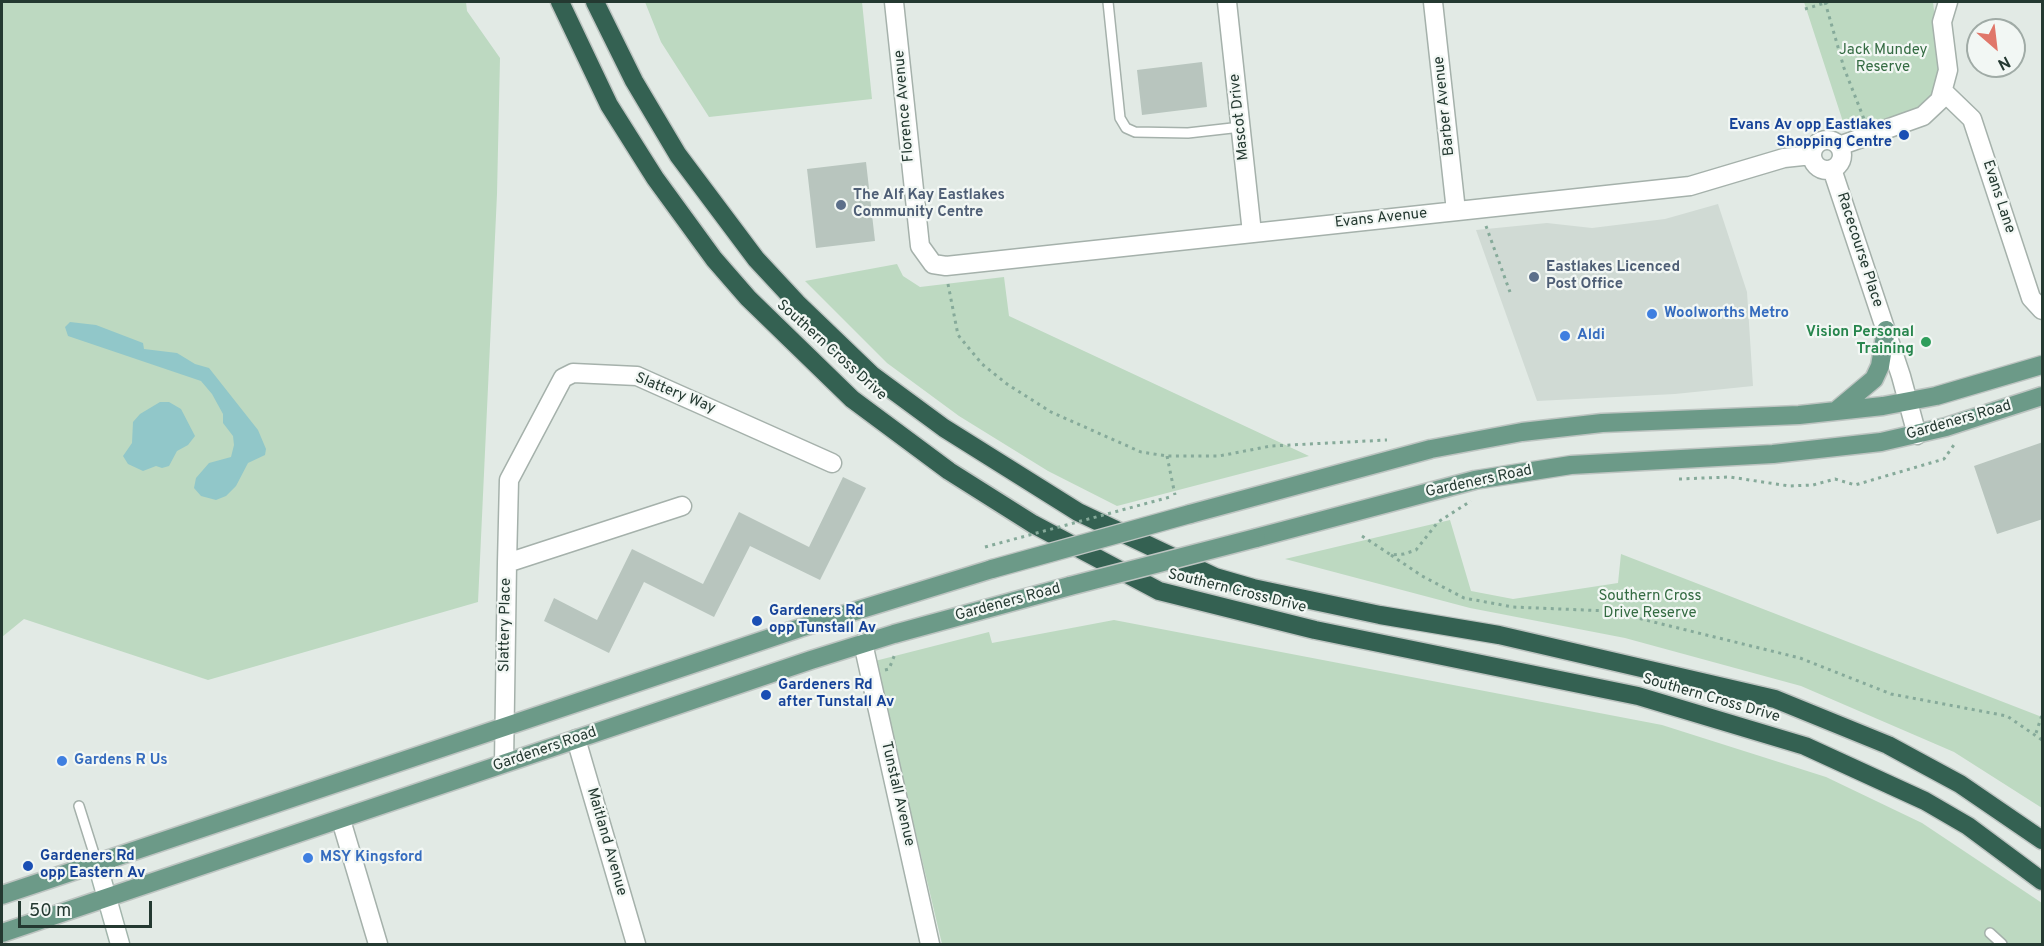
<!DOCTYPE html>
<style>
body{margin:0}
#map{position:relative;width:2044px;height:946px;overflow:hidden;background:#e2eae5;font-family:Overpass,sans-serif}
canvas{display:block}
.frame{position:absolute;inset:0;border:3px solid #243931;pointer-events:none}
.north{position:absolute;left:1966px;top:18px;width:60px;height:60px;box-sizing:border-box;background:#f2f7f4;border:2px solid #a0aba6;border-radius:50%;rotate:152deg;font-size:16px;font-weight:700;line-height:24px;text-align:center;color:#243931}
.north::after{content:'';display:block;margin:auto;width:21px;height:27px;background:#e0776a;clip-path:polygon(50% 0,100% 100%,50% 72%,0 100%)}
.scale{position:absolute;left:18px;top:901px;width:134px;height:27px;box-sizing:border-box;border:3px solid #243931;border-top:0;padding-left:8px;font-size:18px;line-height:21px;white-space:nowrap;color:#243931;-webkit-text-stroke:4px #f2f7f4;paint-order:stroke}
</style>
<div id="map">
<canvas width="2044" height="946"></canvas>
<div class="frame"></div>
<div class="north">N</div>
<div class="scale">50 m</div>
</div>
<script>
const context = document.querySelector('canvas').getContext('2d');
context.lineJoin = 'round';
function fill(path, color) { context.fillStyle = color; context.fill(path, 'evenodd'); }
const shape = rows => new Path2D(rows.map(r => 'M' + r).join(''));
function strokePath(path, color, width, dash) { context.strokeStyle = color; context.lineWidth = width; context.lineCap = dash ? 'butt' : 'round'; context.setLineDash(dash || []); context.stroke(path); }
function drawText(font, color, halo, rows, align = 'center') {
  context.font = font + ' Overpass,sans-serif'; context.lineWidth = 4.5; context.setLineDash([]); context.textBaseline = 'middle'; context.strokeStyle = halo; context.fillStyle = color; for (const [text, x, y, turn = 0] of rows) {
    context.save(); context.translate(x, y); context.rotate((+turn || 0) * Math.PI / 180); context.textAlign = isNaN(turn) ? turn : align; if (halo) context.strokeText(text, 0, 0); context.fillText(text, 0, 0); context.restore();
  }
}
fill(shape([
 [1718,204,1747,292,1753,386,1675,394,1537,401,1476,230,1547,223,1592,228,1665,219]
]), '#d0dad4');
fill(shape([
 [2,2,466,2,467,11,500,58,497,194,478,602,208,680,24,619,2,637],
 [645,2,862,2,872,99,709,117,661,42],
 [1804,2,1933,2,1941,67,1933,94,1916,109,1846,131],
 [897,264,903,276,920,287,1004,277,1009,316,1309,456,1117,506,1048,471,959,416,887,363,805,281],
 [1450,520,1471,591,1513,599,1618,583,1621,554,2042,717,2042,808,1954,752,1801,686,1625,638,1470,608,1285,559],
 [1114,620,1662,725,1826,777,1922,823,2042,903,2042,944,942,944,875,661,989,632,992,643]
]), '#bdd9c1');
fill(shape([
 [70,322,96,325,143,343,144,349,177,353,195,364,209,368,258,430,266,449,265,455,248,463,236,486,226,496,216,500,201,496,194,488,196,478,209,463,231,457,234,445,233,436,223,423,223,414,212,394,201,381,68,336,65,327],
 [160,402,169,402,181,409,195,436,188,445,177,451,169,466,162,468,156,466,143,471,128,464,123,456,132,443,133,422,140,414]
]), '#91c7c9');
fill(shape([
 [1202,62,1207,107,1142,115,1137,70],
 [866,162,875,241,816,248,807,169],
 [2043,442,2043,519,1997,534,1974,466],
 [843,477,866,488,820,580,750,546,714,617,644,582,609,653,544,621,554,598,597,620,632,549,703,584,739,512,809,547]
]), '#b8c5be');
const lane = shape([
 [1108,2,1120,118,1126,128,1135,132,1188,133,1241,127],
 [79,806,97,863],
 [1990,933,2002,944]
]);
const street = shape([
 [894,2,920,246,933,264,946,266,1690,186,1784,158,1812,155],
 [1227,2,1252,233],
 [1433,2,1456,211],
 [1944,92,1972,119,2031,298,2042,310],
 '1812 155a15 15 0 1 1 30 0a15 15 0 1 1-30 0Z',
 [1839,146,1923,116,1940,100,1948,70,1942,22,1948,2],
 [1832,169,1901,376,1917,435],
 [507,563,509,480,563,378,573,373,637,376,832,463],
 [863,643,930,944],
 [576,739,636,944],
 [504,763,507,563,682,506],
 [341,820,378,944]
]);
const secondary = shape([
 [97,863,120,944]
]);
const primary = shape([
 [1837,410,1874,379,1880,366,1886,330],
 [1190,514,1431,449,1522,432,1602,423,1799,415,1883,406,1936,396,2042,365],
 [1256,538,1475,480,1571,465,1773,454,1881,442,1946,427,2042,396],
 [2,895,800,628,992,569],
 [2,933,811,660,894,634,1070,586]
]);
const highway = shape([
 [560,2,609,105,655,178,714,259,748,298,852,399,949,471,1033,524,1159,591,1315,630,1638,696,1805,746,1925,801,1968,826,2042,881],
 [595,2,634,81,678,155,756,259,797,303,872,375,944,428,1078,512,1215,577,1253,588,1380,615,1499,635,1775,699,1888,745,1923,764,1960,784,2042,840]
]);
strokePath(lane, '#a5b1ab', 12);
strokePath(street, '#a5b1ab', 21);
strokePath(secondary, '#a2b5ac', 21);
strokePath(primary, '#bdc4c1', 21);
strokePath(highway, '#bdc4c1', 21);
strokePath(shape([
 [1825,2,1844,68,1864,119],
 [1805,9,1828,2],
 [1486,226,1510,292],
 [948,284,958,335,982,364,1007,384,1051,412,1141,452,1167,456,1219,456,1271,446,1387,440],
 [1167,456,1175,495],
 [1679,479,1730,477,1789,486,1813,485,1835,479,1855,485,1944,459,1956,442],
 [1362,536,1391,555,1404,554,1416,550,1438,522,1471,501],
 [1391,555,1422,576,1464,598,1513,607,1609,611,1800,658,1891,694,2007,716,2042,740],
 [885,670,889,669,895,654],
 [2036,733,2042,715]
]), '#86aa9a', 3, [3, 4.5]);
strokePath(lane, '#fff', 9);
strokePath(street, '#fff', 18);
strokePath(secondary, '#fff', 18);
strokePath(primary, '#6c9a88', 18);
strokePath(highway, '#346152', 18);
const primaryBridge = shape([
 [992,569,1190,514],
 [1070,586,1256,538]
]);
strokePath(primaryBridge, '#bdc4c1', 21, []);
strokePath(shape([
 [985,547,1170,497]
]), '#86aa9a', 3, [3, 4.5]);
strokePath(primaryBridge, '#6c9a88', 18);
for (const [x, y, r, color] of [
 [1904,135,6,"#1a4fb4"],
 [841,205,6,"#5c6f8a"],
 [1534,277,6,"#5c6f8a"],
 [1652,314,6,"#3f7fe0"],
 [1565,336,6,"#3f7fe0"],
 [1926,342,6,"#2e9e5b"],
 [757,621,6,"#1a4fb4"],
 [766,695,6,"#1a4fb4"],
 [62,761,6,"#3f7fe0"],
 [308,858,6,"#3f7fe0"],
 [28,866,6,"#1a4fb4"]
]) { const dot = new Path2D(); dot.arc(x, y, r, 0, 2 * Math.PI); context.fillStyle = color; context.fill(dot); strokePath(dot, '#f2f7f4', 2); }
drawText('15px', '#346b42', '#f2f7f4', [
 ["Jack Mundey",1883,51],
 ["Reserve",1883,68],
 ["Southern Cross",1650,597],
 ["Drive Reserve",1650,614]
]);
drawText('15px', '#243931', '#f2f7f4', [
 ["Florence Avenue",905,106,-95],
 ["Barber Avenue",1445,106,-96],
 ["Mascot Drive",1240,117,-96],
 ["Evans Lane",1998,197,72],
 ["Evans Avenue",1381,219,-6],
 ["Racecourse Place",1859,250,72],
 ["Southern Cross Drive",831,351,42],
 ["Slattery Way",675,394,22],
 ["Gardeners Road",1959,421,-16],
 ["Gardeners Road",1479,482,-12],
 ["Southern Cross Drive",1237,592,14],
 ["Gardeners Road",1008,603,-15],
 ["Slattery Place",506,625,-89],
 ["Southern Cross Drive",1711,699,16],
 ["Gardeners Road",545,750,-19],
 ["Tunstall Avenue",897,794,77],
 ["Maitland Avenue",606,842,74]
]);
drawText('bold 15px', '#164399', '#f2f7f4', [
 ["Evans Av opp Eastlakes",1892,126,"right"],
 ["Shopping Centre",1892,143,"right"],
 ["Gardeners Rd",769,612],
 ["opp Tunstall Av",769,629],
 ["Gardeners Rd",778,686],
 ["after Tunstall Av",778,703],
 ["Gardeners Rd",40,857],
 ["opp Eastern Av",40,874]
], 'left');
drawText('bold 15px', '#4e5e75', '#f2f7f4', [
 ["The Alf Kay Eastlakes",853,196],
 ["Community Centre",853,213],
 ["Eastlakes Licenced",1546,268],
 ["Post Office",1546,285]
], 'left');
drawText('bold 15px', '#366cbe', '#f2f7f4', [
 ["Woolworths Metro",1664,314],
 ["Aldi",1577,336],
 ["Gardens R Us",74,761],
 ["MSY Kingsford",320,858]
], 'left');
drawText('bold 15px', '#27864d', '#f2f7f4', [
 ["Vision Personal",1914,333],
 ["Training",1914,350]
], 'right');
</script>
